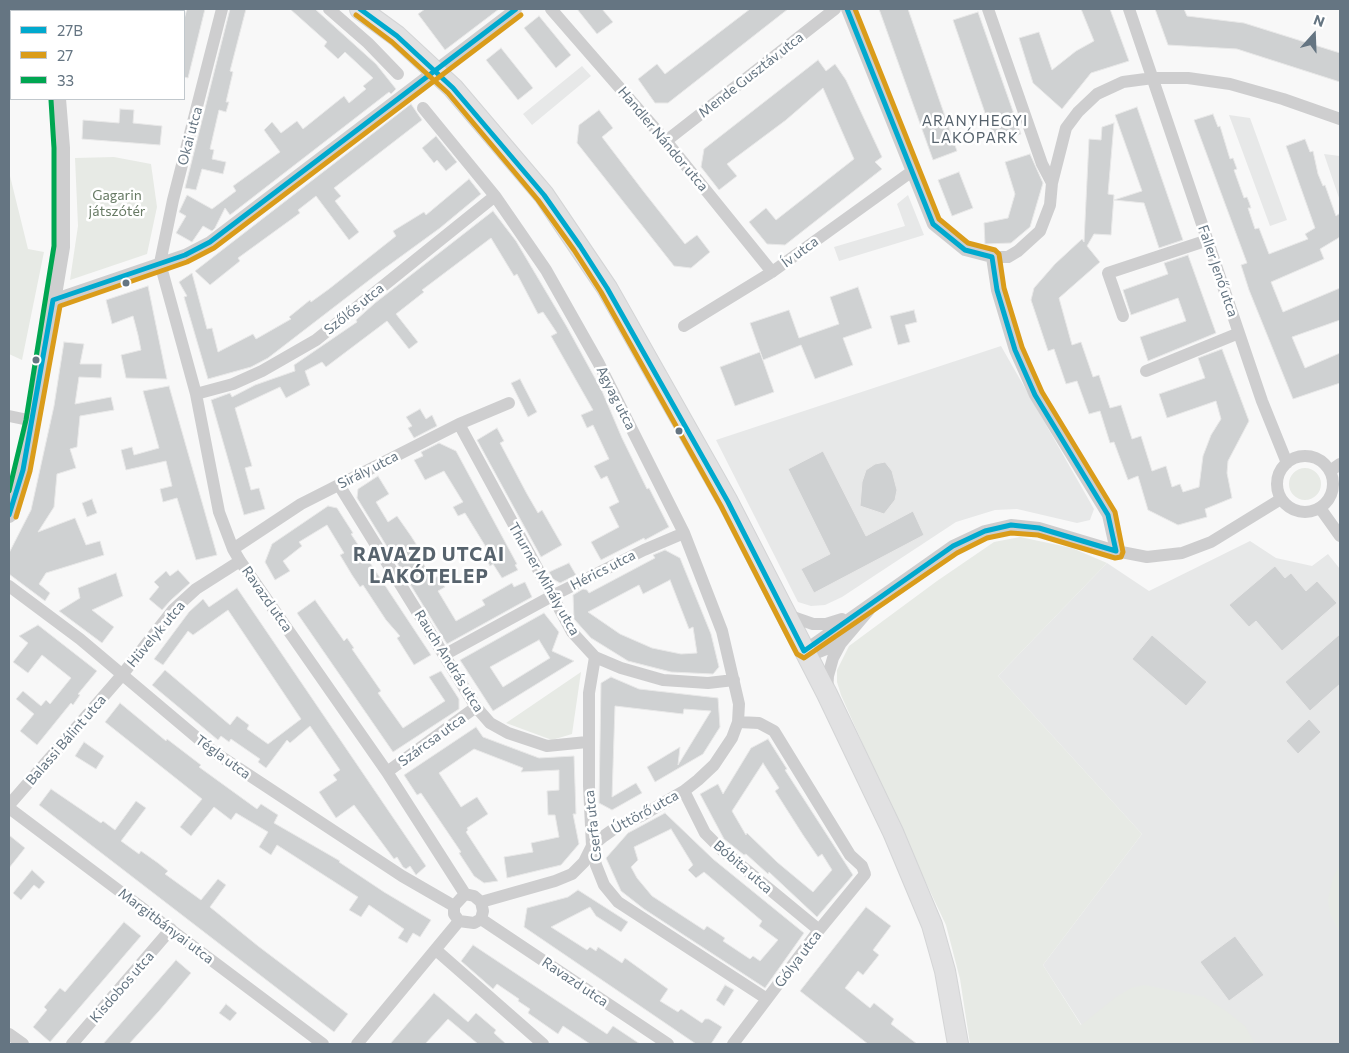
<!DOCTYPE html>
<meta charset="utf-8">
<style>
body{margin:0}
#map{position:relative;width:1349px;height:1053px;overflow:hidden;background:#f8f8f8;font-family:Commissioner,sans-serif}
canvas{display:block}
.frame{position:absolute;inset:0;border:10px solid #657582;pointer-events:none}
.legend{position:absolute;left:10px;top:10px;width:175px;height:90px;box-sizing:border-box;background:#fff;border:1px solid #c1c8cd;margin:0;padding:6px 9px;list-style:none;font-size:15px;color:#657582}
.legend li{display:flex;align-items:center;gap:10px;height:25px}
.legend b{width:25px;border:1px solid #c1c8cd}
.north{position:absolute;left:1289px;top:10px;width:50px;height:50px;-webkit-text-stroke:4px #fff;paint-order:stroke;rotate:20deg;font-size:14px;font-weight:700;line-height:20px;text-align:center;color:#657582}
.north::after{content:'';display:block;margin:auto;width:18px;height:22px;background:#657582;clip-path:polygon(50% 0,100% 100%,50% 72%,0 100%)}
</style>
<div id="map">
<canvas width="1349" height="1053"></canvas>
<div class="frame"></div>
<ul class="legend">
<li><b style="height:6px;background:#00a9ce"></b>27B</li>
<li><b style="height:6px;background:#da9c1a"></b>27</li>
<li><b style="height:6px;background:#00a651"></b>33</li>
</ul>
<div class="north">N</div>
</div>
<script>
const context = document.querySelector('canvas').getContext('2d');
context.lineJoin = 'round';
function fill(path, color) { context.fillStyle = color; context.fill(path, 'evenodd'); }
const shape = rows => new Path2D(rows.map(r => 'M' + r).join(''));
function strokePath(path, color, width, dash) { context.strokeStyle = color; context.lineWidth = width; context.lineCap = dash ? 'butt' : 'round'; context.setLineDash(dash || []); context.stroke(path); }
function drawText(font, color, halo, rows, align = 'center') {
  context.font = font + ' Commissioner,sans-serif'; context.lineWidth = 5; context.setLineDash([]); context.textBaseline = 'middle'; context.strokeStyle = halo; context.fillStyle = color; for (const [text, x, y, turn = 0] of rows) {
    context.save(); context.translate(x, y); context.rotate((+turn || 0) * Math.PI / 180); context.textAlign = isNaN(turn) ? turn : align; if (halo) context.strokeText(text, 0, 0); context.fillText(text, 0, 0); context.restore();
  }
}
fill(shape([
 [582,66,591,76,532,125,523,114],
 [1229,115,1250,118,1287,220,1270,226],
 [1324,154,1340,156,1340,198,1339,198],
 [908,195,924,235,839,261,834,247,905,226,897,204],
 [1001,346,1094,509,1090,520,1077,523,1017,509,995,510,956,522,842,597,825,605,811,606,798,602,716,440],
 [1250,541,1276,558,1312,566,1328,554,1340,569,1340,1044,1089,1044,1088,1035,1043,965,1142,834,998,676,1107,563,1149,591]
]), '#e7e8e8');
fill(shape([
 [114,157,151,164,157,207,147,254,70,280,78,226,75,158],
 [9,172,28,249,44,252,22,360,9,354],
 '1289 484a16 16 0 1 1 32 0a16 16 0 1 1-32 0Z',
 [1020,537,1072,548,1107,563,998,676,1142,834,1043,965,1081,1025,1116,997,1131,988,1144,985,1204,997,1226,1011,1245,1026,1255,1044,970,1044,960,979,946,925,901,830,841,695,837,682,837,670,849,646,937,581,994,542],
 [581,672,572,734,552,740,506,723],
 [1340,864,1340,933,1330,913,1328,900,1333,878]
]), '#e7eae5');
const building = shape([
 [187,9,205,9,188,78,184,77,184,19,187,9],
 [230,9,246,9,230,71,233,72,226,102,229,102,226,112,219,110,210,149,214,150,212,159,226,162,223,174,202,169,196,190,185,188,230,9],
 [290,9,315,9,376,64,396,89,391,94,389,92,230,215,225,208,215,228,212,231,203,226,192,242,176,233,186,216,179,212,187,195,212,209,236,191,233,186,280,152,264,130,272,122,281,133,297,121,303,129,344,96,349,103,366,89,363,86,373,78,345,52,338,59,324,46,327,42,290,9],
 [425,9,499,9,445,50,418,14,425,9],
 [577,9,602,9,613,22,597,34,577,9],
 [750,9,788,9,668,103,655,103,638,79,657,64,665,74,750,9],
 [879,9,908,9,957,151,933,160,879,9],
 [1081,9,1110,9,1129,61,1091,73,1062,109,1033,83,1019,38,1039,32,1052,70,1076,51,1094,41,1081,9],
 [1155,9,1184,9,1187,16,1244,23,1340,53,1340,82,1237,49,1168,45,1155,9],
 [978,12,1021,134,995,142,953,20,978,12],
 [539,16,571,55,556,68,524,28,539,16],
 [501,48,533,88,518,100,486,60,501,48],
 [818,60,826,71,835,64,846,80,882,157,875,162,882,169,785,245,767,244,749,222,766,208,776,220,854,159,823,88,786,120,727,164,737,176,719,190,701,167,704,149,818,60],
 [411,104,422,120,334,188,341,196,335,201,359,232,349,240,316,196,298,210,300,213,238,258,240,261,210,285,195,271,411,104],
 [1137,107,1183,240,1159,248,1144,203,1114,200,1142,191,1115,115,1137,107],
 [120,109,134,110,133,123,162,126,160,145,82,139,83,120,119,123,120,109],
 [599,110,613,128,602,137,644,192,685,244,697,235,710,252,691,268,674,266,577,143,579,125,599,110],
 [1213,114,1218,127,1220,126,1230,159,1233,158,1237,169,1234,170,1244,198,1247,197,1249,202,1251,208,1248,208,1255,229,1259,228,1269,254,1308,239,1305,234,1315,228,1286,146,1305,139,1310,152,1313,151,1318,174,1323,186,1325,185,1336,216,1340,213,1340,237,1320,249,1324,259,1271,282,1283,312,1340,288,1340,320,1292,337,1305,368,1340,353,1340,383,1293,399,1249,290,1241,265,1247,263,1194,120,1213,114],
 [1114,123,1108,194,1114,195,1111,235,1094,234,1087,246,1100,262,1059,298,1072,345,1081,342,1093,377,1099,375,1110,408,1121,405,1132,439,1141,436,1152,471,1166,466,1172,487,1180,484,1183,492,1199,487,1203,456,1211,435,1221,419,1216,401,1167,418,1159,394,1205,378,1198,358,1222,349,1249,421,1228,461,1227,473,1232,498,1205,509,1207,517,1178,525,1148,510,1138,476,1128,480,1114,442,1110,443,1100,411,1089,414,1077,381,1066,384,1054,349,1048,351,1031,300,1034,288,1055,264,1082,239,1084,242,1089,139,1101,140,1102,127,1114,123],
 [436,136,457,162,446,171,437,160,434,163,422,148,436,136],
 [1030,154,1043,183,1030,227,1011,243,985,244,984,223,1008,218,1015,194,1005,162,1030,154],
 [959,172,973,208,952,216,938,180,959,172],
 [469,179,481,194,440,228,381,271,268,358,251,367,208,379,184,297,187,296,179,282,192,273,207,329,212,328,218,352,253,334,256,339,291,319,289,317,310,300,311,302,329,289,396,236,393,231,424,212,426,215,469,179],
 [493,211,516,241,567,327,602,391,622,438,647,489,649,488,669,527,645,540,644,538,601,560,591,542,619,527,609,507,619,502,607,476,601,479,594,466,609,459,593,425,587,428,581,415,593,410,551,336,557,333,543,312,538,314,517,274,514,276,491,238,422,290,424,292,396,314,418,342,409,349,387,321,326,367,322,362,305,371,310,385,286,398,280,387,235,408,252,466,245,468,251,490,259,488,265,509,244,515,211,400,230,393,232,397,255,385,295,371,294,365,357,322,356,320,375,303,493,211],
 [1188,255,1216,333,1148,361,1140,337,1186,321,1178,298,1131,315,1123,290,1168,274,1164,263,1188,255],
 [148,286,167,379,126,378,121,355,141,350,138,335,133,316,112,324,106,300,148,286],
 [858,287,872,328,843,338,853,365,815,379,801,345,763,360,750,323,789,310,799,338,839,324,830,297,858,287],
 [914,310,917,322,905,325,910,342,898,345,890,316,914,310],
 [64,342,84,344,80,364,102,364,101,378,79,377,75,404,111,397,114,410,80,416,77,447,70,449,76,468,57,474,54,507,38,532,75,518,86,545,100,541,104,555,46,573,39,584,50,593,45,601,9,574,9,553,31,510,54,406,64,342],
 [760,352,774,392,735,406,720,367,760,352],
 [520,379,537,412,528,417,511,383,520,379],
 [169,386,217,555,196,560,177,498,163,502,160,489,172,486,166,461,126,470,121,450,132,447,134,455,159,448,143,391,169,386],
 [420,409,426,419,432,415,437,426,414,438,408,428,412,426,406,417,420,409],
 [497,428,504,441,500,443,527,494,538,513,542,510,562,545,541,557,477,440,497,428],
 [439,443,456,451,517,564,515,565,518,570,502,578,493,564,490,566,484,555,489,552,465,513,458,516,453,507,463,502,444,471,425,480,414,460,423,456,421,452,439,443],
 [823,451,866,536,913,511,924,535,814,593,801,569,830,554,788,469,823,451],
 [885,462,892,471,897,490,895,500,884,514,860,506,862,482,866,470,875,464,885,462],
 [378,476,389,494,376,502,388,522,397,516,411,536,418,547,414,549,433,579,438,576,445,587,438,591,456,621,485,605,482,600,512,583,514,587,525,582,532,597,447,644,357,498,358,489,378,476],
 [92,499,97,513,87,517,82,503,92,499],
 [328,506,337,508,353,533,351,534,431,655,414,665,397,638,400,636,386,620,363,585,360,587,352,575,340,555,344,553,327,525,299,542,302,546,283,561,290,571,275,580,265,562,272,544,328,506],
 [665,550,680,558,711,634,719,667,713,674,671,672,628,661,591,638,574,619,573,595,583,589,587,590,589,593,655,558,653,555,665,550],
 [670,580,689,629,693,627,697,653,681,654,652,648,620,634,588,612,639,585,643,594,670,580],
 [569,563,576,575,560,583,553,579,549,572,569,563],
 [1275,566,1285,578,1291,573,1306,591,1317,581,1337,603,1282,651,1256,621,1249,627,1229,605,1275,566],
 [178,570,190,583,171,600,162,610,149,599,159,587,154,582,166,571,170,576,178,570],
 [116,573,123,596,92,610,114,627,102,643,59,611,80,598,78,588,116,573],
 [237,588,426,866,416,875,410,866,406,869,403,867,397,857,394,859,354,805,336,818,319,792,337,780,333,775,340,770,310,726,290,743,287,740,266,768,258,762,260,759,231,739,229,742,221,736,218,740,152,685,165,670,230,725,237,716,249,725,247,729,268,744,301,719,228,610,193,635,188,631,163,665,154,659,189,612,203,599,209,607,237,588],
 [315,600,344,641,347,638,354,648,352,649,381,691,378,693,403,728,445,701,429,677,441,671,459,699,459,709,393,752,297,613,315,600],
 [544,613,559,632,552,651,574,661,493,711,460,660,544,613],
 [539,640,550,658,503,687,490,667,539,640],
 [38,625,97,671,78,694,80,695,73,705,71,703,37,745,20,731,34,714,16,699,23,691,41,706,46,700,50,704,71,678,42,655,28,673,13,662,28,643,19,636,38,625],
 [1340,634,1340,684,1310,711,1285,682,1340,634],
 [1152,635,1207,682,1186,706,1132,659,1152,635],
 [611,677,639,689,718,698,720,727,703,754,655,782,647,767,680,747,678,765,711,711,684,709,683,714,615,706,612,797,636,783,642,793,612,810,599,803,601,683,611,677],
 [120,703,166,741,167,739,201,765,199,767,257,809,261,804,278,815,274,823,340,861,339,862,384,892,431,920,420,937,413,933,407,943,398,938,404,929,369,905,361,917,349,910,358,897,277,845,271,855,259,847,268,832,236,813,231,820,214,807,191,836,180,827,202,799,105,722,120,703],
 [1309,719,1321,732,1298,754,1286,741,1309,719],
 [476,727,483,737,539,758,574,756,576,814,573,814,579,844,561,865,507,878,504,857,533,852,531,843,559,837,555,815,548,815,547,791,559,790,559,770,521,772,523,768,474,749,439,773,461,807,477,797,488,814,467,828,468,830,466,832,498,881,484,883,474,876,459,853,461,852,421,793,417,795,404,775,476,727],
 [768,739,787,769,785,770,853,875,817,917,769,872,768,874,746,854,744,855,724,839,700,794,718,784,723,794,751,748,768,739],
 [763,763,779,788,775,791,803,835,818,857,822,854,832,870,813,892,777,862,747,833,746,835,732,811,763,763],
 [84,742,104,756,96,769,75,756,84,742],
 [51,789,101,823,103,821,115,830,136,801,146,808,121,841,139,854,141,851,158,863,168,871,165,874,201,900,218,879,226,885,210,907,258,946,348,1014,334,1032,39,805,51,789],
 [665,813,713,859,804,933,765,988,644,909,621,891,606,858,628,833,665,813],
 [671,829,693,865,688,870,696,878,704,872,762,921,759,926,778,940,760,961,753,956,750,959,723,941,725,938,707,926,704,930,652,896,637,878,631,867,638,860,634,847,671,829],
 [9,835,25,848,9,868,9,835],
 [32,870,45,882,39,889,34,885,21,900,13,893,32,870],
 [578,890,628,922,621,932,596,916,590,907,551,927,587,950,590,947,596,951,598,947,622,963,625,958,668,989,660,1001,678,1012,681,1009,702,1023,705,1019,709,1019,722,1027,711,1044,696,1044,524,927,527,908,568,897,578,890],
 [866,907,891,926,873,950,879,955,863,975,858,971,845,988,870,1008,874,1003,894,1019,891,1024,917,1044,868,1044,800,991,866,907],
 [124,922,141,936,50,1042,33,1027,47,1010,44,1007,60,988,65,992,124,922],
 [1235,936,1264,975,1229,1001,1200,962,1235,936],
 [473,945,607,1034,613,1026,640,1044,590,1044,563,1026,558,1034,528,1013,530,1009,518,1001,519,999,497,984,493,989,461,961,473,945],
 [176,960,191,973,159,1011,129,1044,103,1044,176,960],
 [725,985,734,990,724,1006,716,1000,725,985],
 [434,993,468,1022,476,1013,496,1030,494,1033,506,1044,478,1044,448,1019,425,1044,390,1044,434,993],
 [226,1004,237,1013,230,1021,219,1013,226,1004]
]);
fill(building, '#cfd1d2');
strokePath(building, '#e8e8e8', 1);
const primary = shape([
 [360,9,397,36,453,88,544,195,607,288,728,502,827,694,893,832,932,925,945,971,958,1044]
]);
strokePath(primary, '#d4d5d6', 22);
strokePath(shape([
 [222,9,173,200,160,263,196,394,219,512,233,549,240,561,387,772,465,894,474,896,481,902,483,911,481,919,474,923,459,921,454,914,454,906,465,894],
 [329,9,368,43,398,74],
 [551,9,666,141,772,272],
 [847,9,933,224,965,250,992,257,1008,257,1018,251,1040,231,1050,205,1052,183,1066,128,1078,112,1097,94,1123,82,1153,78,1188,78,1230,84,1283,99,1340,119],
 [988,9,1042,164,1052,183],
 [1129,9,1262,401,1287,463],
 [423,108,495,196,546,270,598,362,684,533,722,631,739,704,738,722,732,738,714,765,698,780,684,791,641,816,618,826,604,836,592,846,584,862,572,874,555,881,481,902],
 [666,141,835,9],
 [992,257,997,290,1015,350,1035,395,1108,515,1116,551],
 [53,300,185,255,210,242,516,9],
 [1123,316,1108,273,1208,240],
 [684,326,772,272,911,172],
 [1146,371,1239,333],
 [196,394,233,384,262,371,316,340,495,196],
 [9,416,33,421],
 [459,424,572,632,595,657,621,668,663,680,708,683,734,680],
 '1277 484a28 28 0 1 1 56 0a28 28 0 1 1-56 0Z',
 [1330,471,1340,464],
 [339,485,476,707,490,723,508,733,547,746,587,742],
 [1320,508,1340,536],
 [233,549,301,504,459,424,509,403],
 [9,586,80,639,214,752,402,876,454,906],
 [787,615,813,624,826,624,842,619],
 [804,651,953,546,985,531,1011,525,1039,528,1116,551,1147,557,1182,553,1211,542,1281,499],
 [804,651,819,652,841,643],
 [444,655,552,596,644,550,684,533],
 [595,657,589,693,589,786,592,846,596,865,604,885,618,902,767,999],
 [827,692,828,676,833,658,841,643,869,610],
 [387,772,476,707],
 [684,791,705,833,722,850,819,930],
 [9,805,122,675,173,610,196,589,240,561],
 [9,808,323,1044],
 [481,919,668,1044],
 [436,950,543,1044],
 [9,1034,23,1044],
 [72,1044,171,929],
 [357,1044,459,921],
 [733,1044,819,930,865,874,862,866,850,855,774,731,759,723,738,722]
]), '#cececf', 12);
strokePath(shape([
 [44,9,44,11],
 [9,515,23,470,33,421,62,247,62,148,58,99]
]), '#cececf', 16);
strokePath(primary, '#e1e1e2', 20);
strokePath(shape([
 [360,9,397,36,453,88,544,195,580,246,607,288,728,502,804,651,953,546,985,531,1011,525,1039,528,1116,551,1108,515,1035,395,1015,350,997,290,992,257,965,250,933,224,847,9],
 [9,515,23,470,53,300,185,255,210,242,516,9]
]), '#00a9ce', 5);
strokePath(shape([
 [356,15,392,42,448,93,538,200,574,250,601,292,721,506,797,654,804,658,957,553,987,538,1011,533,1038,535,1115,558,1121,557,1123,552,1115,512,1042,392,1022,347,1004,288,999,254,995,250,968,243,939,219,855,9],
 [16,517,30,471,60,306,187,262,214,248,521,15]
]), '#da9c1a', 5);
strokePath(shape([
 [9,491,26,420,54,246,54,148,51,100]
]), '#00a651', 5);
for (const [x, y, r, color] of [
 [126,283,4.5,"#657582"],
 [36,360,4.5,"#657582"],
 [679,431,4.5,"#657582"]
]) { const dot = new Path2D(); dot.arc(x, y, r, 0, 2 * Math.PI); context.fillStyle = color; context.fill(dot); strokePath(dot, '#fff', 2); }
drawText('14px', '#657582', '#fff', [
 ["Mende Gusztáv utca",751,75,-38],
 ["Okai utca",190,136,-75],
 ["Handler Nándor utca",663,139,50],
 ["Ív utca",800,252,-36],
 ["Faller Jenő utca",1218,271,71],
 ["Szőlős utca",354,309,-39],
 ["Agyag utca",616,398,63],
 ["Sirály utca",368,470,-27],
 ["Hérics utca",603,570,-27],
 ["Thurner Mihály utca",544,579,60],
 ["Ravazd utca",267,599,55],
 ["Hüvelyk utca",156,634,-50],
 ["Rauch András utca",449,661,58],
 ["Balassi Bálint utca",66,740,-49],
 ["Szárcsa utca",432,740,-36],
 ["Tégla utca",223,757,36],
 ["Úttörő utca",645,812,-29],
 ["Cserfa utca",593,826,-96],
 ["Bóbita utca",743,867,41],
 ["Margitbányai utca",166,926,37],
 ["Gólya utca",798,959,-53],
 ["Ravazd utca",575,982,34],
 ["Kisdobos utca",122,987,-49]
]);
drawText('14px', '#677a64', '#fff', [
 ["Gagarin",117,195],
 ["játszótér",117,211]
]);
context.letterSpacing = '1px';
drawText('15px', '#57636d', '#fff', [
 ["ARANYHEGYI",975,121],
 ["LAKÓPARK",975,138]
]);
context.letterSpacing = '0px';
context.letterSpacing = '1px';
drawText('bold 19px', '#57636d', '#fff', [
 ["RAVAZD UTCAI",429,555],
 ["LAKÓTELEP",429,577]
]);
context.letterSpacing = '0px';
</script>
